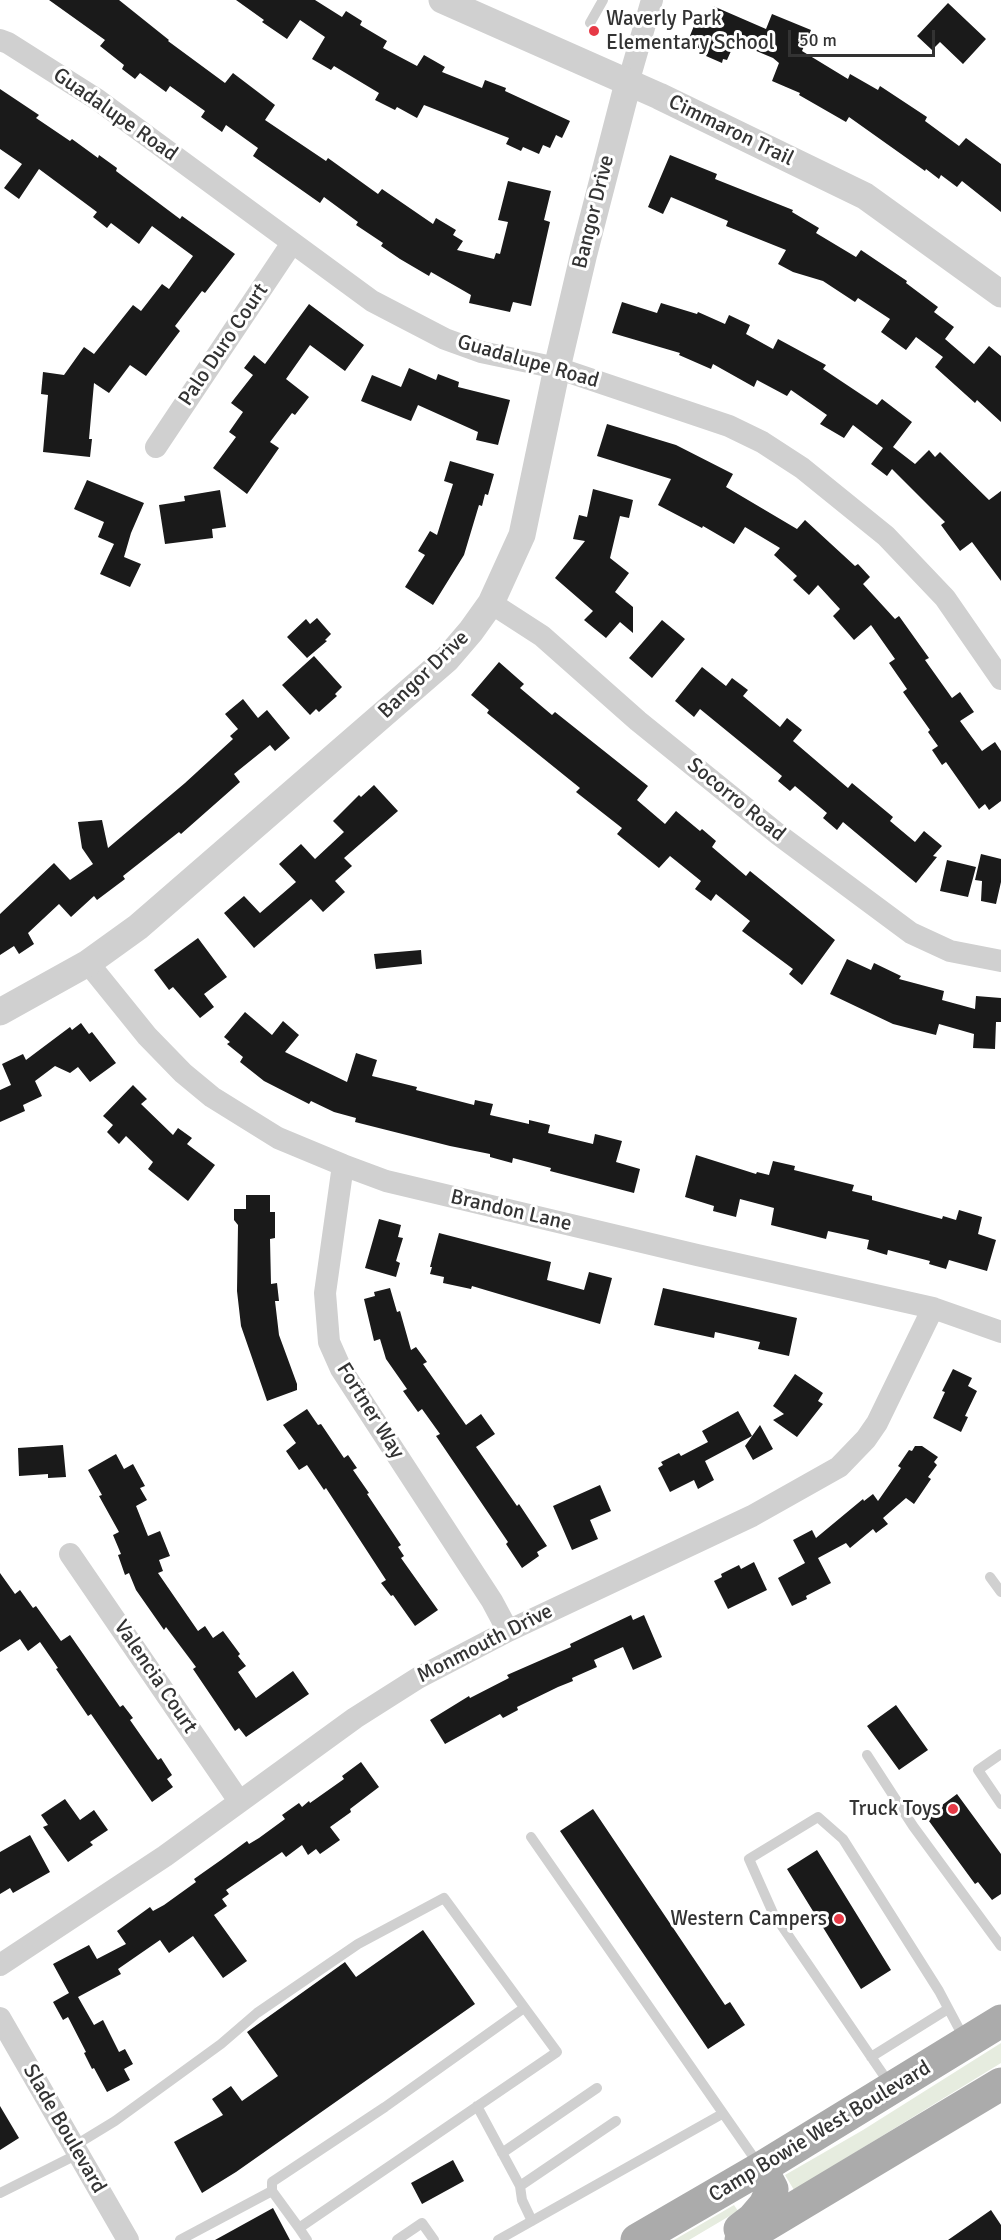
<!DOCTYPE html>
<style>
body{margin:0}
#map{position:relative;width:1001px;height:2240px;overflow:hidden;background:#fff;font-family:Signika,sans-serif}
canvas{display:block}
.scale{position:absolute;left:788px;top:30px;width:147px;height:27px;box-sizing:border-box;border:3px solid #333;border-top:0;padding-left:8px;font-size:18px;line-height:21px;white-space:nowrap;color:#333;-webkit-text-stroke:4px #fff;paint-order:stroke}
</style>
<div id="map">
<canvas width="1001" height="2240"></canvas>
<div class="scale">50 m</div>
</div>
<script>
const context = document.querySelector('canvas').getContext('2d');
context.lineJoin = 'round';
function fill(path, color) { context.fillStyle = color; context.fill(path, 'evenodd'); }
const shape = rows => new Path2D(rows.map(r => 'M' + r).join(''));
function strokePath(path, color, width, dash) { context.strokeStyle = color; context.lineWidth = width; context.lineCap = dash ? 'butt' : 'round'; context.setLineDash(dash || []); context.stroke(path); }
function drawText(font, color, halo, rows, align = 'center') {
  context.font = font + ' Signika,sans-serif'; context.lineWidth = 6; context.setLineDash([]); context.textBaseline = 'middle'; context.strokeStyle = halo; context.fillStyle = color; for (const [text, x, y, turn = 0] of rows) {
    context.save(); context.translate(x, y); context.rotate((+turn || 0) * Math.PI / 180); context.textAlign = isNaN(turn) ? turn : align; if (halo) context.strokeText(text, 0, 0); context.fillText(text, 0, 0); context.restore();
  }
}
fill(shape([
 [1001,2043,1001,2063,794,2190,785,2175,863,2130],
 [734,2205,738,2211,689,2240,674,2240]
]), '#e6ecdf');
fill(shape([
 [49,0,119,0,169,40,168,41,225,83,233,73,275,105,265,120,326,161,328,158,378,194,382,189,433,224,436,218,456,230,453,235,463,241,457,250,494,259,496,253,500,254,508,222,498,220,508,181,551,191,544,220,550,222,531,306,513,302,510,312,469,303,471,295,431,272,429,276,400,259,381,246,383,243,356,225,358,222,324,197,320,203,253,156,258,148,226,125,222,132,201,117,205,111,170,86,166,92,140,73,135,79,122,69,124,65,100,46,105,40],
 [236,0,315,0,342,17,346,11,362,21,360,25,387,41,383,48,417,66,424,55,445,67,442,72,482,88,485,80,506,88,505,91,570,121,562,138,556,135,550,148,543,145,539,154,523,147,521,151,506,144,509,138,424,105,417,118,397,107,395,110,375,100,379,93,334,66,331,70,312,59,325,37,300,20,287,39,262,22,264,20],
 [948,3,986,39,963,64,940,42,932,50,917,36],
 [713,6,766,29,772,14,811,30,802,51,848,79,850,74,878,90,880,86,927,117,925,121,959,146,966,138,1001,164,1001,212,962,181,957,187,941,175,939,179,926,169,925,171,849,117,846,122,799,95,800,93,772,81,779,63,773,58,735,42,727,60,723,59,722,63,706,56,708,52,687,43,698,16,707,20],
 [0,89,39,115,36,118,70,141,72,139,98,158,99,155,117,168,116,171,180,219,182,216,235,254,205,293,202,291,175,326,180,331,146,376,130,365,109,393,94,383,89,439,92,439,90,457,43,452,48,395,41,394,43,372,64,375,84,347,94,354,133,305,141,311,162,284,169,289,193,256,152,226,139,244,111,223,107,228,93,217,97,212,39,169,19,199,4,188,22,164,0,149],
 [670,155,717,174,715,179,793,210,792,212,819,228,816,233,856,257,861,250,907,281,906,283,938,307,934,312,954,327,945,339,974,364,989,346,1001,356,1001,422,977,400,975,403,935,367,943,357,916,337,906,350,881,332,890,319,858,298,855,302,823,281,793,272,778,264,786,250,726,226,728,221,671,197,663,214,648,207],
 [622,302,657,313,661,303,697,314,698,312,725,324,729,315,750,325,746,334,773,349,778,339,826,365,823,369,877,405,882,399,912,422,893,447,915,464,929,450,935,457,940,452,989,500,1001,491,1001,581,972,542,960,551,941,525,945,522,892,469,887,476,871,464,883,448,853,425,844,438,820,424,827,415,791,390,787,396,757,380,754,387,713,364,711,369,679,355,680,353,612,333],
 [309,304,364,345,345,371,310,345,286,379,309,397,295,415,292,413,270,442,279,448,247,494,213,468,236,437,229,432,243,412,231,403,253,375,244,368,254,355,265,364],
 [409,368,436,380,438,374,459,382,458,387,510,400,498,445,476,440,478,432,418,405,411,421,361,401,372,375,401,387],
 [607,424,676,445,733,474,726,487,797,529,805,520,855,566,858,564,870,577,863,584,895,619,899,616,929,658,925,660,952,698,960,692,974,712,960,721,982,751,995,742,1001,751,1001,801,989,810,985,804,979,809,946,762,942,765,932,750,938,746,928,732,930,730,903,692,907,689,889,663,895,659,871,625,854,640,833,616,840,609,818,585,809,595,793,580,797,576,774,555,780,548,745,527,734,544,703,526,702,528,658,505,671,479,597,456],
 [450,461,494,474,488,495,485,494,482,506,479,505,464,555,433,605,405,587,425,555,418,551,430,531,437,535,453,484,444,481],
 [87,480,144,503,131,533,124,557,141,564,130,587,100,574,114,544,98,537,104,522,74,509],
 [593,489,633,500,629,518,620,516,610,558,629,573,615,592,633,607,633,633,620,622,606,638,584,620,593,611,555,578,585,541,573,539,579,515,587,517],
 [220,490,226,527,212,529,213,538,165,544,159,505,185,501,184,496],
 [317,618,331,634,325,640,327,641,307,658,287,637,306,619,310,624],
 [662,620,685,639,652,678,629,658],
 [314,656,342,687,335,694,337,696,319,712,316,709,310,715,282,685],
 [499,662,524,684,520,688,552,715,555,712,648,786,637,800,665,824,676,811,700,831,702,829,716,841,712,847,746,876,750,871,835,940,802,985,789,974,793,969,742,931,750,921,716,894,711,901,695,889,701,881,670,856,659,868,617,834,622,828,576,792,580,788,487,713,489,710,471,695],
 [702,667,726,686,732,678,748,690,743,696,780,727,787,718,802,730,793,741,848,788,852,783,893,817,890,821,915,842,924,831,942,846,933,856,937,857,916,883,843,822,837,830,823,818,827,813,795,786,790,791,778,781,782,776,700,709,694,717,675,701],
 [243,699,258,718,267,710,290,738,275,751,270,745,234,774,240,782,181,834,179,832,123,876,125,879,97,900,94,896,71,917,59,904,28,933,34,944,19,954,14,946,0,955,0,914,54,863,70,880,93,864,82,848,78,822,102,820,108,848,185,783,233,739,230,736,238,729,225,714],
 [374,785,398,811,344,858,352,866,335,881,345,892,323,912,311,899,254,948,224,913,244,896,260,913,296,882,279,864,301,844,315,859,344,832,333,821,359,795,361,797],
 [981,854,1001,859,1001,882,996,904,981,901,982,881,975,880],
 [947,860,976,867,968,897,940,891],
 [198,938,227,977,204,994,214,1007,200,1018,173,987,169,990,154,970],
 [421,950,422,964,376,969,374,954],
 [847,959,871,970,874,963,901,976,899,979,944,991,942,1000,975,1009,976,996,1001,998,1001,1022,996,1022,995,1049,973,1048,974,1034,939,1024,936,1035,893,1024,830,994],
 [245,1012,272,1035,283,1021,299,1035,285,1052,347,1082,356,1053,377,1060,372,1076,417,1087,416,1090,474,1105,475,1100,493,1104,490,1115,529,1124,529,1120,550,1125,548,1133,593,1144,595,1134,622,1141,616,1162,640,1169,634,1193,550,1171,551,1168,513,1158,512,1163,490,1157,490,1154,450,1146,355,1122,356,1118,334,1112,311,1101,309,1104,264,1081,240,1062,243,1057,227,1044,230,1042,224,1037],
 [81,1023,89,1034,92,1032,116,1063,90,1082,78,1067,70,1073,55,1066,35,1081,42,1096,23,1105,25,1111,0,1122,0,1090,11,1085,2,1064,23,1054,26,1060,70,1027,72,1030],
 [133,1085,147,1099,141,1104,173,1135,178,1128,192,1138,187,1144,215,1165,188,1201,148,1169,153,1162,126,1136,119,1144,107,1132,113,1125,103,1116],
 [696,1155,756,1174,757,1172,769,1175,773,1161,795,1166,794,1170,854,1185,852,1191,872,1196,872,1200,942,1219,943,1216,956,1220,959,1210,982,1217,978,1234,996,1240,987,1271,949,1260,946,1269,929,1264,930,1261,888,1250,887,1255,867,1249,869,1240,828,1231,826,1239,771,1225,774,1208,740,1199,736,1217,713,1211,714,1206,685,1197],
 [246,1195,270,1195,270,1212,275,1212,275,1238,270,1239,271,1284,277,1283,279,1301,275,1301,279,1335,297,1384,297,1390,267,1401,241,1326,237,1291,238,1225,234,1220,234,1209,246,1209],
 [379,1219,401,1225,398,1237,403,1238,396,1261,400,1263,396,1277,365,1268],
 [439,1233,551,1262,547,1280,584,1290,589,1272,612,1278,600,1324,472,1286,471,1289,443,1283,444,1277,430,1274,432,1267,430,1267],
 [390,1288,397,1312,400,1311,411,1350,416,1347,427,1362,423,1364,466,1425,481,1414,495,1434,476,1447,517,1506,519,1504,547,1546,537,1552,539,1556,522,1568,506,1544,508,1542,436,1436,440,1434,422,1409,418,1412,403,1391,407,1389,386,1359,380,1339,374,1341,364,1299,375,1296,374,1292],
 [663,1288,797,1318,789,1356,758,1349,760,1342,715,1332,714,1338,654,1325],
 [953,1369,972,1378,968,1386,977,1391,965,1416,968,1417,961,1432,933,1418,945,1392,942,1391],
 [795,1374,823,1393,818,1401,823,1404,797,1437,773,1420,784,1414,773,1406],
 [307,1409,318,1425,321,1424,344,1458,348,1455,357,1468,353,1470,369,1493,367,1494,401,1545,398,1547,404,1556,401,1558,438,1610,415,1626,393,1595,391,1596,381,1583,386,1580,326,1488,324,1490,307,1465,299,1470,286,1451,296,1443,283,1425],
 [738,1411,752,1436,705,1461,714,1480,698,1489,694,1480,670,1492,658,1468,663,1465,661,1462,679,1453,681,1456,708,1442,702,1431],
 [760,1425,773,1449,753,1460,745,1446],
 [63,1445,66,1477,48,1478,48,1474,19,1476,18,1448],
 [915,1446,922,1446,938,1457,934,1462,937,1465,928,1477,931,1479,914,1504,906,1498,883,1518,888,1524,876,1533,873,1529,850,1548,846,1543,818,1558,831,1583,806,1596,807,1599,792,1606,778,1578,805,1563,793,1540,812,1530,816,1538,863,1499,864,1501,873,1494,878,1501,901,1468,898,1466,909,1450,912,1451],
 [116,1454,124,1469,133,1464,145,1486,140,1488,147,1500,136,1506,148,1536,160,1531,170,1556,159,1560,163,1571,158,1573,198,1631,205,1626,213,1638,223,1631,240,1654,238,1656,246,1666,238,1672,256,1698,293,1671,309,1694,246,1737,239,1728,235,1731,193,1669,196,1667,166,1627,164,1630,136,1590,129,1573,125,1575,118,1555,121,1554,113,1535,119,1532,99,1496,102,1495,88,1470],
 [600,1485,611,1511,590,1520,598,1539,572,1550,553,1506],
 [754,1562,767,1590,728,1609,714,1581,722,1577,721,1574,739,1565,741,1569],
 [0,1573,15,1594,20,1590,33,1608,36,1606,61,1641,70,1635,120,1707,123,1705,133,1718,130,1720,158,1760,161,1758,172,1775,167,1779,173,1787,152,1802,91,1714,88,1716,56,1669,58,1668,40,1642,28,1651,20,1639,0,1652],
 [631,1615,633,1620,644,1615,662,1657,633,1670,623,1647,594,1660,597,1667,572,1678,573,1681,558,1687,517,1707,518,1710,503,1718,500,1714,445,1744,430,1720,469,1696,470,1698,509,1678,507,1675,571,1647,570,1644],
 [896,1705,928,1750,899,1770,867,1726],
 [361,1762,379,1787,350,1809,351,1812,330,1827,340,1840,320,1854,316,1849,308,1855,302,1845,286,1857,282,1852,226,1890,229,1894,222,1899,227,1906,214,1915,247,1961,223,1978,193,1936,169,1953,160,1940,118,1969,121,1974,78,1997,94,2025,103,2020,119,2052,125,2049,133,2064,124,2069,130,2080,107,2092,94,2068,92,2069,84,2053,86,2052,68,2017,63,2020,53,2002,69,1993,53,1964,89,1945,97,1959,126,1944,117,1931,150,1907,153,1911,164,1905,196,1882,194,1879,221,1860,247,1841,249,1844,259,1838,285,1819,282,1815,299,1803,302,1807,309,1801,310,1803,344,1779,342,1776],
 [957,1794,1001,1854,1001,1894,992,1900,978,1882,975,1884,926,1817],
 [65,1799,80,1820,94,1810,108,1830,90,1842,93,1845,68,1862,43,1827,48,1825,41,1815],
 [593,1809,725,2005,730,2002,745,2025,708,2049,560,1831],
 [30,1835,50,1872,13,1893,10,1888,0,1894,0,1852],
 [817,1850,891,1970,861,1989,787,1869],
 [423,1930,475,2004,236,2172,202,2193,174,2142,223,2115,212,2099,231,2086,242,2101,278,2076,247,2032,345,1962,356,1977],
 [0,2106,19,2138,0,2150],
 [453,2160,464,2181,422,2204,411,2183],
 [273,2208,290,2240,215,2240],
 [991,2210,1001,2225,1001,2240,948,2240]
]), '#1a1a1a');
strokePath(shape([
 [590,23,603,0],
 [990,1577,1001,1592],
 [1001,1754,978,1770,1001,1804],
 [867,1755,913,1826,1001,1946],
 [531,1837,759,2165],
 [871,2057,948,2009],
 [891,2086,773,1913,749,1859,818,1817,843,1839,939,1991,965,2040],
 [477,2106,520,2186,616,2121],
 [74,2146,115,2121,221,2044,257,2013,358,1944,444,1898,557,2052,299,2228,272,2191,180,2240],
 [502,2153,597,2088],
 [520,2186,522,2200,532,2221],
 [272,2191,272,2182,385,2107,524,2008],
 [0,2193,78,2154],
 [299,2228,307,2240],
 [397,2240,422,2223,434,2240],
 [498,2240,722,2114]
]), '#d0d0d0', 10);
strokePath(shape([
 [0,40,8,43,98,100,372,301,445,339,481,352,557,368,729,426,762,442,802,468,886,536,945,598,1001,679],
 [628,83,652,0],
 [156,447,292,243],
 [491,603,542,636,638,721,779,835,911,933,950,951,1001,961],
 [88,963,147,1036,183,1073,212,1097,278,1138,343,1165,386,1181,697,1255,933,1308,1001,1332],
 [343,1165,325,1293,329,1342,341,1369,492,1601,508,1631],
 [70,1554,239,1801],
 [0,1965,165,1856,355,1718,418,1678,508,1631,752,1516,839,1467,866,1439,877,1423,933,1308],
 [0,2018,128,2240]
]), '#d0d0d0', 22);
strokePath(shape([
 [442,0,659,96,865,196,1001,294],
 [0,1012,88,963,138,927,447,659,471,631,491,603,522,535,557,368,584,253,628,83]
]), '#d0d0d0', 27);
strokePath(shape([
 [740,2229,753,2219,765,2205,772,2189,761,2168],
 [637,2240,761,2168,1001,2021],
 [741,2240,1001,2084]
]), '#ababab', 33);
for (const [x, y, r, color] of [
 [594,31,6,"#e63946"],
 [953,1809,6,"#e63946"],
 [839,1919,6,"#e63946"]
]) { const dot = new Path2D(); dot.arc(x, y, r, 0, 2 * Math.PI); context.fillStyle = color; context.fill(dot); strokePath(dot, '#fff', 2); }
drawText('21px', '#333', '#fff', [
 ["Waverly Park",606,19,"left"],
 ["Elementary School",606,43,"left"],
 ["Truck Toys",941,1809],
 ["Western Campers",827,1919]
], 'right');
drawText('21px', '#333', '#fff', [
 ["Guadalupe Road",115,115,35],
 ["Cimmaron Trail",731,131,26],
 ["Bangor Drive",594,212,-76],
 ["Palo Duro Court",224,345,-56],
 ["Guadalupe Road",528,362,16],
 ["Bangor Drive",424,675,-44],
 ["Socorro Road",736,800,39],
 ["Brandon Lane",511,1211,13],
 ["Fortner Way",370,1411,58],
 ["Monmouth Drive",485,1644,-27],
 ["Valencia Court",155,1677,56],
 ["Slade Boulevard",64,2129,60],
 ["Camp Bowie West Boulevard",820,2132,-31]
]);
</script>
